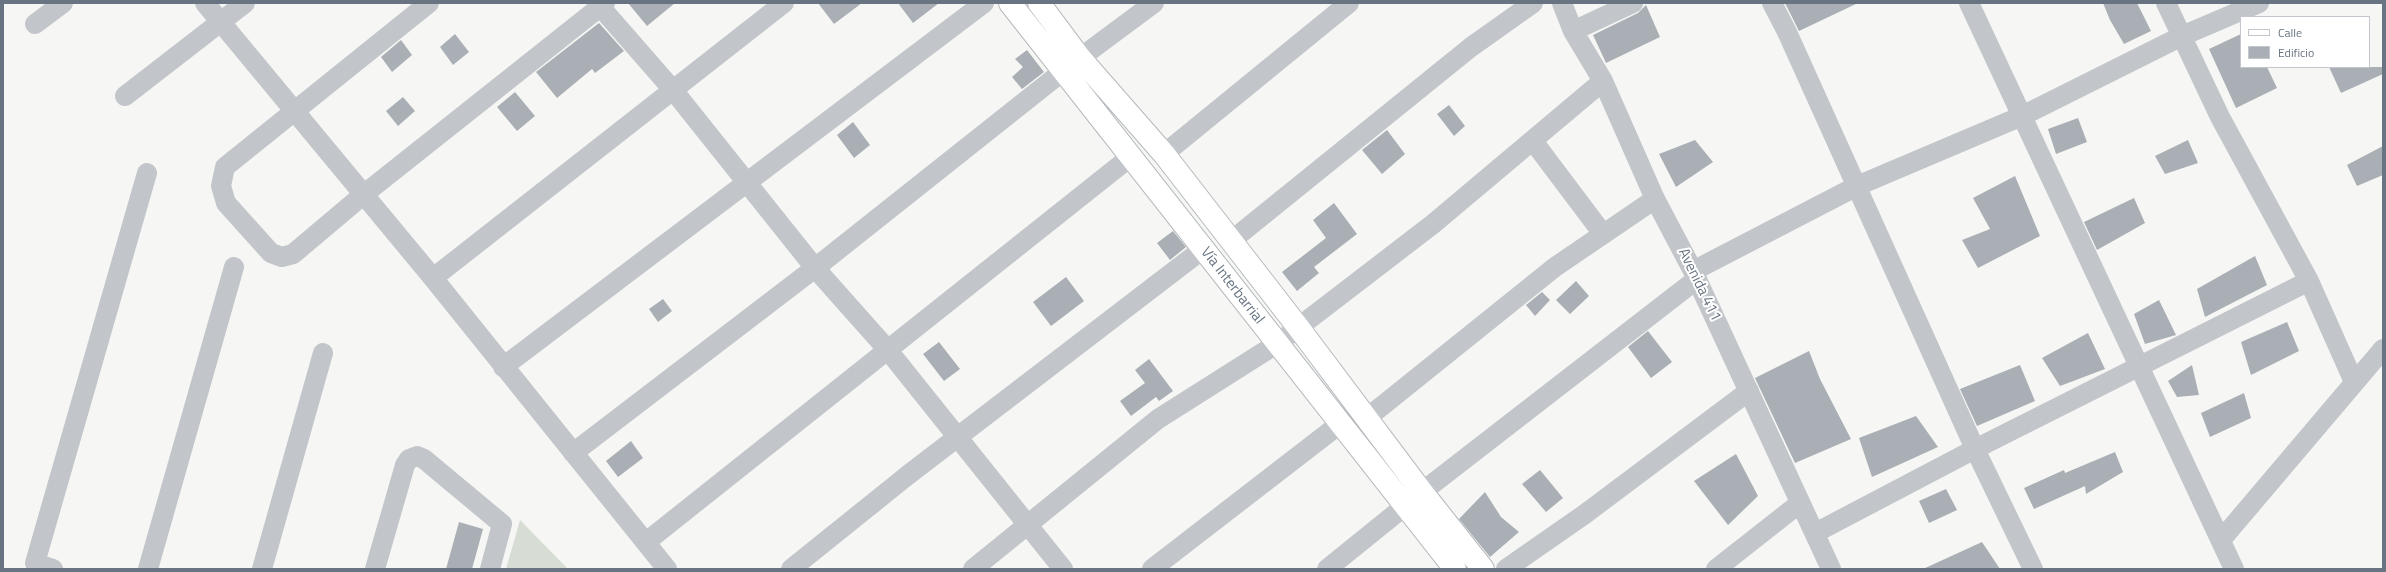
<!DOCTYPE html>
<meta charset="utf-8">
<style>
body{margin:0}
#map{position:relative;width:2386px;height:572px;overflow:hidden;background:#f6f7f4;font-family:"Titillium Web",sans-serif}
canvas{display:block}
.frame{position:absolute;inset:0;border:4px solid #687482;pointer-events:none}
.legend{position:absolute;left:2240px;top:16px;width:130px;height:52px;box-sizing:border-box;background:#fff;border:1px solid #c3c7cd;margin:0;padding:5px 7px;list-style:none;font-size:12px;color:#687482}
.legend li{display:flex;align-items:center;gap:8px;height:20px}
.legend b{width:20px;border:1px solid #c3c7cd}
</style>
<div id="map">
<canvas width="2386" height="572"></canvas>
<div class="frame"></div>
<ul class="legend">
<li><b style="height:5px;background:#fff"></b>Calle</li>
<li><b style="height:11px;background:#a9afb5"></b>Edificio</li>
</ul>
</div>
<script>
const context = document.querySelector('canvas').getContext('2d');
context.lineJoin = 'round';
function fill(path, color) { context.fillStyle = color; context.fill(path, 'evenodd'); }
const shape = rows => new Path2D(rows.map(r => 'M' + r).join(''));
function strokePath(path, color, width, dash) { context.strokeStyle = color; context.lineWidth = width; context.lineCap = dash ? 'butt' : 'round'; context.setLineDash(dash || []); context.stroke(path); }
function drawText(font, color, halo, rows, align = 'center') {
  context.font = font + ' "Titillium Web",sans-serif'; context.lineWidth = 4; context.setLineDash([]); context.textBaseline = 'middle'; context.strokeStyle = halo; context.fillStyle = color; for (const [text, x, y, turn = 0] of rows) {
    context.save(); context.translate(x, y); context.rotate((+turn || 0) * Math.PI / 180); context.textAlign = isNaN(turn) ? turn : align; if (halo) context.strokeText(text, 0, 0); context.fillText(text, 0, 0); context.restore();
  }
}
fill(shape([
 [520,520,568,569,506,569]
]), '#d7ddd5');
fill(shape([
 [628,3,675,3,647,26],
 [818,3,862,3,834,24],
 [898,3,939,3,913,23],
 [1785,3,1858,3,1799,31],
 [2103,3,2137,3,2151,31,2124,44,2110,20],
 [1646,5,1660,37,1606,63,1593,35,1638,13],
 [599,23,624,51,595,73,592,69,557,98,536,72],
 [455,34,469,52,453,65,440,47],
 [2241,34,2241,67,2267,67,2277,88,2236,108,2209,49],
 [401,40,412,55,392,72,381,57],
 [1027,50,1044,72,1022,89,1012,77,1023,67,1015,59],
 [2329,67,2383,67,2383,74,2341,93],
 [515,92,535,116,517,131,497,107],
 [403,97,415,111,398,126,386,111],
 [1449,105,1465,126,1454,136,1437,114],
 [2078,118,2087,142,2056,154,2048,129],
 [853,122,870,145,854,158,837,135],
 [1387,130,1405,154,1382,174,1362,150],
 [1695,140,1713,162,1676,187,1659,154],
 [2188,140,2198,163,2165,174,2155,156],
 [2383,146,2383,175,2357,186,2347,165],
 [2015,176,2040,236,1978,268,1962,240,1990,229,1973,198],
 [2134,198,2145,223,2097,250,2084,222],
 [1334,203,1357,234,1314,267,1319,273,1297,291,1282,272,1326,238,1313,220],
 [1173,231,1186,247,1170,260,1157,243],
 [2255,256,2267,285,2205,317,2197,289],
 [1066,277,1084,301,1051,326,1033,302],
 [1576,281,1589,296,1570,314,1556,300],
 [1542,292,1550,300,1535,316,1526,305],
 [663,299,672,311,658,322,649,309],
 [2159,300,2176,335,2145,344,2134,314],
 [2287,322,2299,351,2251,375,2241,342],
 [1648,331,1672,362,1651,378,1628,347],
 [2088,333,2105,369,2060,386,2042,358],
 [939,342,960,369,944,381,923,354],
 [1809,351,1820,379,1851,439,1795,463,1755,378],
 [1149,359,1173,391,1159,401,1156,397,1131,416,1120,401,1145,383,1135,370],
 [2020,365,2035,401,1977,426,1960,389],
 [2192,365,2199,395,2177,397,2168,381],
 [2244,393,2251,418,2210,437,2201,413],
 [1916,416,1938,447,1872,477,1859,438],
 [631,441,643,458,618,477,606,461],
 [2115,452,2123,472,2086,494,2085,486,2034,509,2024,488,2064,470,2065,473],
 [1736,454,1758,496,1728,525,1694,481],
 [1540,470,1563,498,1546,512,1522,484],
 [1946,489,1957,510,1929,523,1919,501],
 [1485,492,1501,517,1519,532,1490,557,1459,519],
 [459,522,483,529,472,569,446,569],
 [1982,542,2000,569,1923,569]
]), '#a9afb5');
const secondary = shape([
 [1010,3,1455,569],
 [1039,3,1080,58,1164,154,1298,327,1422,492,1483,569]
]);
strokePath(secondary, '#b5b9bd', 24);
strokePath(shape([
 [205,3,433,278,667,569],
 [429,3,225,167,221,186,226,203,271,253,282,257,293,254,363,195,605,3],
 [597,3,673,90,815,268,887,349,1063,569],
 [1562,3,1573,31,1603,81,1655,199,1693,271,1831,569],
 [1772,3,1787,32,1975,449,2033,569],
 [1969,3,2234,569],
 [2166,3,2220,117,2309,281,2354,382],
 [35,24,63,3],
 [1573,31,1633,3],
 [1080,58,1154,3],
 [125,96,245,3],
 [1533,141,1603,234],
 [1164,154,1349,3],
 [1231,241,1471,47,1533,3],
 [1693,271,1857,186,2022,116,2182,36,2259,3],
 [433,278,784,3],
 [503,367,984,3],
 [1367,418,1555,267,1655,199],
 [573,453,815,268,1062,72],
 [1422,492,1697,279],
 [1815,533,1975,449,2309,281],
 [2221,540,2383,349],
 [646,542,1129,158],
 [53,569,35,563,147,173],
 [148,569,234,267],
 [262,569,323,353],
 [375,569,405,465,409,459,417,456,424,459,502,524,490,569],
 [791,569,908,475,1203,249],
 [973,569,1158,419,1278,343,1433,224,1603,81],
 [1152,569,1341,423],
 [1327,569,1405,506],
 [1506,569,1585,514,1749,391],
 [1716,569,1800,503]
]), '#c2c5c9', 20);
strokePath(secondary, '#fff', 22);
drawText('15px', '#687482', '#fff', [
 ["Avenida 411",1699,285,64],
 ["Vía Interbarrial",1232,286,52]
]);
</script>
